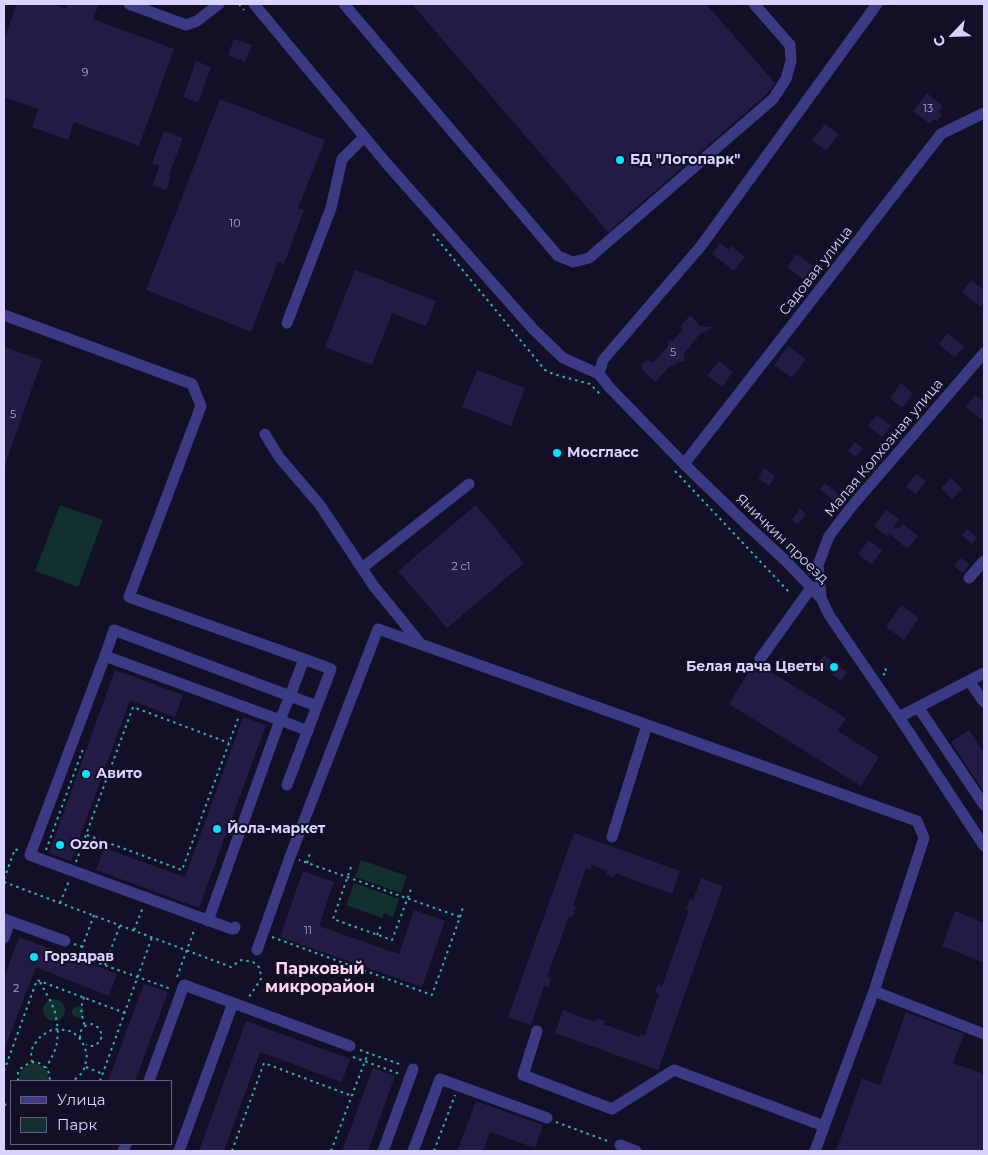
<!DOCTYPE html>
<meta charset="utf-8">
<style>
body{margin:0}
#map{position:relative;width:988px;height:1155px;overflow:hidden;background:#130f26;font-family:Montserrat,sans-serif}
canvas{display:block}
.frame{position:absolute;inset:0;border:5px solid #d9d4ff;pointer-events:none}
.legend{position:absolute;left:10px;top:1080px;width:162px;height:65px;box-sizing:border-box;background:#130f26;border:1px solid #625e7d;margin:0;padding:6px 9px;list-style:none;font-size:15px;color:#d9d4ff}
.legend li{display:flex;align-items:center;gap:10px;height:25px}
.legend b{width:25px;border:1px solid #625e7d}
.north{position:absolute;left:928px;top:10px;width:50px;height:50px;-webkit-text-stroke:4px #130f26;paint-order:stroke;rotate:246deg;font-size:14px;font-weight:700;line-height:20px;text-align:center;color:#d9d4ff}
.north::after{content:'';display:block;margin:auto;width:18px;height:22px;background:#d9d4ff;clip-path:polygon(50% 0,100% 100%,50% 72%,0 100%)}
</style>
<div id="map">
<canvas width="988" height="1155"></canvas>
<div class="frame"></div>
<ul class="legend">
<li><b style="height:6px;background:#3d3a85"></b>Улица</li>
<li><b style="height:14px;background:#12302f"></b>Парк</li>
</ul>
<div class="north">С</div>
</div>
<script>
const context = document.querySelector('canvas').getContext('2d');
context.lineJoin = 'round';
function fill(path, color) { context.fillStyle = color; context.fill(path, 'evenodd'); }
const shape = rows => new Path2D(rows.map(r => 'M' + r).join(''));
function strokePath(path, color, width, dash) { context.strokeStyle = color; context.lineWidth = width; context.lineCap = dash ? 'butt' : 'round'; context.setLineDash(dash || []); context.stroke(path); }
function drawText(font, color, halo, rows, align = 'center') {
  context.font = font + ' Montserrat,sans-serif'; context.lineWidth = 4; context.setLineDash([]); context.textBaseline = 'middle'; context.strokeStyle = halo; context.fillStyle = color; for (const [text, x, y, turn = 0] of rows) {
    context.save(); context.translate(x, y); context.rotate((+turn || 0) * Math.PI / 180); context.textAlign = isNaN(turn) ? turn : align; if (halo) context.strokeText(text, 0, 0); context.fillText(text, 0, 0); context.restore();
  }
}
fill(shape([
 [60,505,103,520,78,587,35,571],
 [361,860,407,876,401,893,355,877],
 [354,883,399,899,393,917,384,913,382,918,346,905],
 '43 1010a11 11 0 1 1 22 0a11 11 0 1 1-22 0Z',
 '72 1012a6 6 0 1 1 12 0a6 6 0 1 1-12 0Z',
 [34,1063,42,1066,46,1070,48,1074,48,1081,19,1081,20,1074,22,1070,29,1064]
]), '#12302f');
fill(shape([
 [17,4,52,4,66,9,68,4,99,4,93,19,174,49,139,146,74,122,68,140,32,127,38,109,4,97,4,39],
 [412,4,706,4,775,83,767,94,608,232],
 [234,39,252,45,245,62,228,55],
 [196,61,211,67,198,103,183,97],
 [927,93,943,106,939,112,942,114,937,121,934,119,930,124,913,111],
 [220,99,325,140,298,208,304,210,284,264,278,262,251,332,146,290],
 [825,124,839,134,826,151,812,140],
 [164,131,183,138,169,175,171,176,166,190,153,185,159,166,152,163],
 [720,243,728,249,731,246,745,257,734,271,712,254],
 [797,254,816,268,806,282,787,267],
 [355,270,436,301,426,326,392,313,372,365,325,347],
 [971,280,984,290,984,302,980,307,962,292],
 [690,315,700,326,713,327,699,335,684,354,684,361,677,362,673,367,671,365,655,382,641,368,642,364,644,361,649,360,653,363,669,345,668,340,673,341,683,329,680,327],
 [948,333,964,347,954,357,939,344],
 [788,346,806,359,792,378,774,365],
 [4,347,42,360,5,465,4,465],
 [719,361,733,372,722,387,707,376],
 [477,370,525,388,511,426,462,407],
 [901,383,913,394,902,408,890,398],
 [975,395,984,402,984,421,966,407],
 [877,415,891,426,882,437,868,426],
 [855,442,863,449,856,457,848,451],
 [764,468,775,476,769,486,758,478],
 [916,474,926,481,916,494,906,487],
 [951,478,962,489,952,499,941,488],
 [825,483,838,494,833,500,820,489],
 [476,505,524,563,447,628,398,571],
 [800,509,806,514,798,525,792,520],
 [886,510,899,519,894,526,898,529,903,524,918,536,907,549,890,534,888,537,874,526],
 [967,529,977,538,972,544,962,535],
 [869,540,882,551,871,564,858,554],
 [960,558,970,564,963,573,954,566],
 [901,605,919,618,904,640,886,627],
 [824,655,847,672,841,681,818,663],
 [754,663,756,665,761,666,846,718,838,731,879,757,861,786,729,704],
 [115,670,183,695,175,717,130,700,71,861,49,853],
 [243,717,266,725,199,908,96,870,104,848,185,877],
 [969,730,984,753,984,792,951,742],
 [574,833,680,871,672,894,615,873,614,877,606,874,607,871,592,865,591,870,586,868,573,906,576,907,572,918,569,916,547,977,551,978,548,988,544,986,531,1025,508,1017],
 [303,871,334,882,319,926,399,954,414,910,445,921,422,987,280,937],
 [701,878,723,886,658,1070,555,1033,563,1010,595,1022,596,1018,605,1021,603,1024,640,1037,641,1034,645,1035,659,994,655,992,658,984,662,986,689,910,686,909,690,899,693,900],
 [955,911,984,923,984,963,942,946],
 [19,937,117,974,109,996,36,967,4,1050,4,978],
 [144,984,168,992,135,1081,108,1081],
 [906,1012,964,1034,953,1063,984,1074,984,1151,836,1151,862,1078,880,1085],
 [246,1021,350,1059,342,1082,260,1052,224,1151,199,1151],
 [373,1068,395,1076,368,1151,342,1151],
 [476,1101,543,1125,535,1148,490,1132,483,1151,457,1151]
]), '#241b47');
strokePath(shape([
 [239,4,244,10],
 [433,234,545,370,553,374,590,384,600,394],
 [675,471,790,593],
 [883,675,887,672,883,665],
 [87,835,182,870,239,716],
 [46,850,83,749],
 [76,862,133,707,229,743],
 [307,863,310,853],
 [351,867,333,919,392,940,411,889],
 [4,879,15,849,21,852],
 [4,882,231,967,241,960,253,962,260,968,261,979,249,997],
 [60,903,69,881],
 [94,915,79,956,171,989],
 [460,917,463,907],
 [134,930,143,907],
 [377,935,381,925],
 [272,937,432,995,460,917,299,860],
 [74,944,83,947],
 [105,965,120,925],
 [177,977,195,928],
 [40,982,51,1002,55,1012,58,1029,57,1043,54,1053,46,1068],
 [84,997,81,1008,83,1021,85,1026],
 [80,1038,80,1032,85,1026,92,1024,99,1028,102,1035,100,1042,93,1046,86,1045],
 [360,1050,402,1065],
 [353,1057,400,1074],
 [32,1062,31,1053,33,1046,41,1036,53,1029,66,1030,73,1032,82,1041,87,1054,85,1067,82,1073,73,1081],
 [86,1067,103,1074],
 [4,1071,37,980,125,1013],
 [18,1081,18,1073,20,1069,29,1063,34,1062,39,1063,46,1068,49,1073,50,1081],
 [100,1081,152,937],
 [4,1104,11,1107],
 [556,1122,610,1142],
 [232,1151,264,1063,352,1096],
 [331,1151,368,1053],
 [434,1151,455,1095]
]), '#2fb8b0', 2, [2.5, 4]);
strokePath(shape([
 [129,4,186,25,197,21,219,4],
 [254,4,387,164,533,329,563,358,599,374,610,388,684,464,748,526,787,562,821,598,829,615,899,717,984,846],
 [344,4,558,256,573,262,589,258,773,99,786,79,791,61,790,45,754,4],
 [4,315,192,384,201,406,129,597,304,659,290,696,317,706],
 [287,323,331,208,342,159,364,137],
 [599,374,603,360,701,246,877,4],
 [265,434,279,457,320,505,373,585,420,643],
 [684,464,941,134,984,113],
 [362,568,469,484],
 [969,578,984,561],
 [821,598,818,565,829,536,852,506,984,353],
 [105,656,114,630,290,696,280,720,308,731],
 [760,659,811,588],
 [969,681,984,702],
 [918,707,984,805],
 [899,717,984,673],
 [287,785,331,669,304,659],
 [612,837,647,725],
 [4,919,65,941],
 [208,921,280,720,105,656,30,855,43,860,199,917,232,929,234,929,235,927],
 [4,938,10,921],
 [257,950,290,857,378,629,917,821,924,838,874,991,984,1034],
 [537,1031,523,1075,612,1109,674,1070,824,1126],
 [149,1081,184,985,233,1003],
 [620,1145,636,1151],
 [123,1151,126,1144],
 [179,1151,233,1003,350,1046],
 [383,1151,413,1069],
 [413,1151,440,1079,547,1118],
 [815,1151,874,991]
]), '#3d3a85', 11);
for (const [x, y, r, color] of [
 [620,160,5,"#00e5ff"],
 [557,453,5,"#00e5ff"],
 [834,667,5,"#00e5ff"],
 [86,774,5,"#00e5ff"],
 [217,829,5,"#00e5ff"],
 [60,845,5,"#00e5ff"],
 [34,957,5,"#00e5ff"]
]) { const dot = new Path2D(); dot.arc(x, y, r, 0, 2 * Math.PI); context.fillStyle = color; context.fill(dot); strokePath(dot, '#130f26', 2); }
drawText('11px', '#aca6d1', null, [
 ["9",85,73],
 ["13",928,109],
 ["10",235,224],
 ["5",673,353],
 ["5",13,415],
 ["2 с1",461,567],
 ["11",308,931],
 ["2",16,989]
]);
drawText('bold 14px', '#d9d4ff', '#130f26', [
 ["БД \"Логопарк\"",630,160],
 ["Мосгласс",567,453],
 ["Белая дача Цветы",824,667,"right"],
 ["Авито",96,774],
 ["Йола-маркет",227,829],
 ["Ozon",70,845],
 ["Горздрав",44,957]
], 'left');
drawText('14px', '#d9d4ff', '#130f26', [
 ["Садовая улица",816,271,-52],
 ["Малая Колхозная улица",884,448,-50],
 ["Яничкин проезд",782,539,44]
]);
drawText('bold 16px', '#ffd6f0', '#130f26', [
 ["Парковый",320,969],
 ["микрорайон",320,987]
]);
</script>
